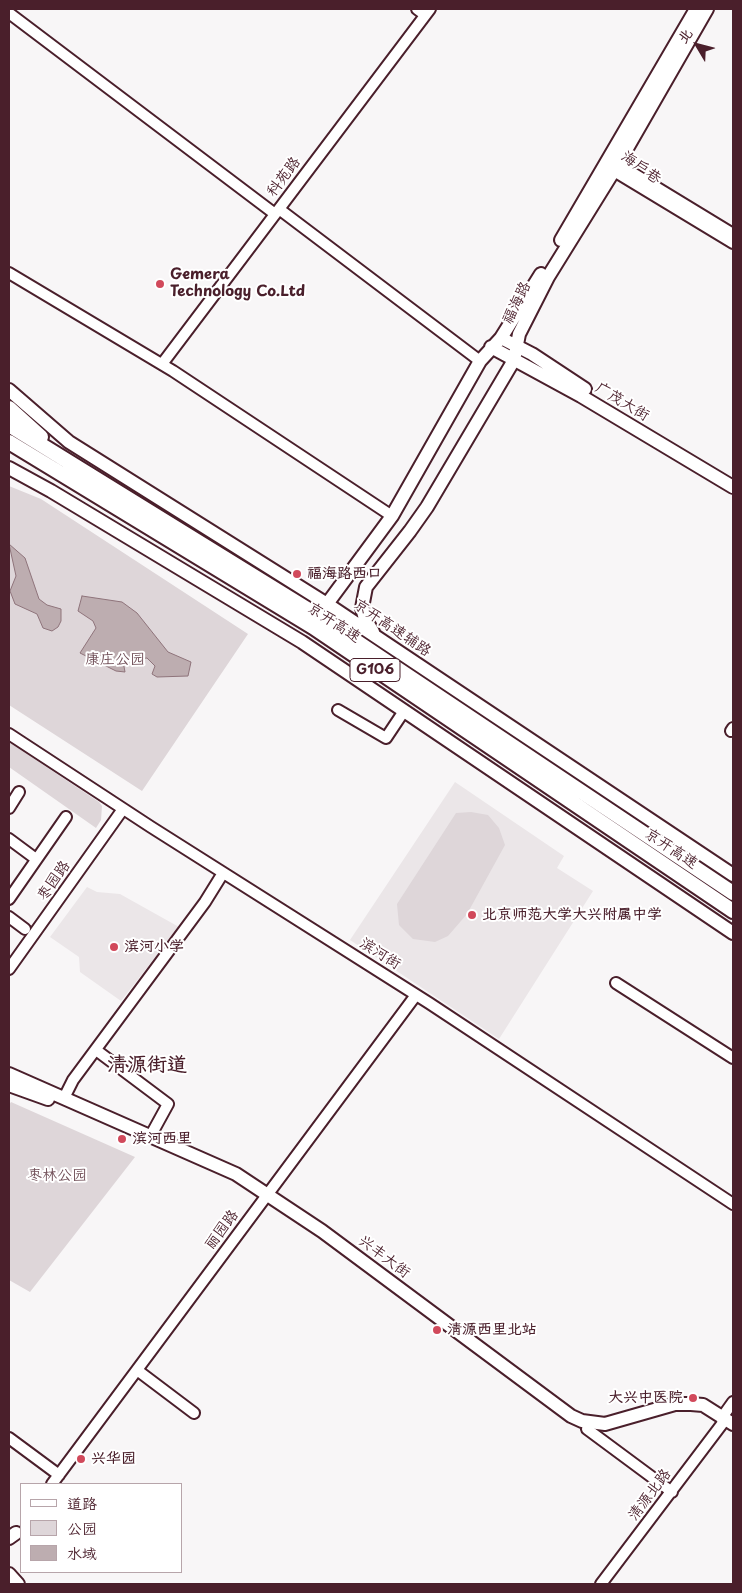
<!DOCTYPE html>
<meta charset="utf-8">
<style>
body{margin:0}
#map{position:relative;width:742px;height:1593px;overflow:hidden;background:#f8f6f7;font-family:"Playpen Sans","LXGW WenKai TC",sans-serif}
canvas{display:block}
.frame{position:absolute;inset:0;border:10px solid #4a1f2b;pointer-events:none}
.legend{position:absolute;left:20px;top:1483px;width:162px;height:90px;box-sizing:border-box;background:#fff;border:1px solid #b7a5aa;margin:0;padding:6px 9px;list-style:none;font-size:15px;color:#4a1f2b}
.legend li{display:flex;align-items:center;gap:10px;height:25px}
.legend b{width:25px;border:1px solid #b7a5aa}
.north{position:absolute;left:672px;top:20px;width:50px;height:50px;-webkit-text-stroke:4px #fff;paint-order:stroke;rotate:307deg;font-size:14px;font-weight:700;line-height:20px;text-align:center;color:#4a1f2b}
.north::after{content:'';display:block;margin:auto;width:18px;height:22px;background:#4a1f2b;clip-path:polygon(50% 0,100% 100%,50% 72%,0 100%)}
</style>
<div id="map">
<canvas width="742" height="1593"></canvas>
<div class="frame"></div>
<ul class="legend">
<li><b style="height:6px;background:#fff"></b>道路</li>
<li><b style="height:14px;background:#ded6d9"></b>公园</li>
<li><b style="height:14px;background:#bdadb0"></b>水域</li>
</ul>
<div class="north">北</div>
</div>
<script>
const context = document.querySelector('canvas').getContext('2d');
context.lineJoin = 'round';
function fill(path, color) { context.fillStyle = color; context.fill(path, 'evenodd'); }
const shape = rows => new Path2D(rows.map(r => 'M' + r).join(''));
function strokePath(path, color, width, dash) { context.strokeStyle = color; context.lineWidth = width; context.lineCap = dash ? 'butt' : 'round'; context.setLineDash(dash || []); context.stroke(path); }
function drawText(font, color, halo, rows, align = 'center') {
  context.font = font + ' "Playpen Sans","LXGW WenKai TC",sans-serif'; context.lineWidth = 4; context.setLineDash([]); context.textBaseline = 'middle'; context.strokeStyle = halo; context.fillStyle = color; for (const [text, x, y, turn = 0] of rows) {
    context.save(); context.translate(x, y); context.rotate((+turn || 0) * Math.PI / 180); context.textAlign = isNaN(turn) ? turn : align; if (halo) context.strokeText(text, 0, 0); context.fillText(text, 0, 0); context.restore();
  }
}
fill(shape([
 [455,782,564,856,557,868,593,891,499,1039,350,940],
 [87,887,97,892,120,894,179,927,121,1001,80,972,79,957,50,937]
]), '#ebe6e8');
fill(shape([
 [9,486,41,499,248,634,142,791,9,705],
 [9,742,99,802,102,806,101,820,96,828,9,767],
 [471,812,488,815,499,828,505,845,467,914,448,936,435,942,413,939,399,925,397,904,456,813],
 [11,1102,135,1157,30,1292,9,1280,9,1105]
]), '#ded6d9');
const water = shape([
 [9,544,25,558,39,599,47,605,61,609,61,621,58,627,52,631,43,628,37,614,15,604,10,591,16,576,9,544],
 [82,596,122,602,137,613,168,652,191,662,188,676,157,677,152,674,155,666,147,658,123,661,125,672,116,671,80,653,96,628,93,621,78,611,82,596]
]);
fill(water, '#bdadb0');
strokePath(water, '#8f747b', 1);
const minor = shape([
 [417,9,425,15],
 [9,13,275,214],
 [612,162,618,164,733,234],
 [610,166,614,171,733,243],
 [279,209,480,361],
 [9,273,173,371,392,516],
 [162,364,430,9],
 [338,710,386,738,404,711],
 [731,731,733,728],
 [9,734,151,827,429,1003,733,1204],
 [9,808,19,792],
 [9,839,36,859],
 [9,899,66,817],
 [9,917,25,929],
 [9,969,123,809],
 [616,983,733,1058],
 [96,1050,168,1104,151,1135],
 [64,1098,73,1080,205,902,223,873],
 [137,1370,194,1413],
 [587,1429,672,1492],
 [9,1438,59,1475],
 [52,1484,416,995],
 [601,1584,722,1424,723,1416,733,1402]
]);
const major = shape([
 [561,240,696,9],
 [501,338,532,354,585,389],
 [491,347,581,396,733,487],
 [9,390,69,442,327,604,733,875],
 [9,468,51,491,302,642,733,933],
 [327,604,392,516,480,361,501,338,541,274],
 [373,632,365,619,362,608,366,587,410,531,427,507,514,360,519,334,548,277,618,164,707,9],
 [9,1074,236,1174,322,1231,571,1416,582,1421,605,1424,675,1404,691,1404,703,1405,733,1424],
 [9,1085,48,1099],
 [9,1538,16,1533],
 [9,1574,18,1584]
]);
const highway = shape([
 [9,408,41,437],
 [9,425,320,617,733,893],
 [9,442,313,627,733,911]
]);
strokePath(minor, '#4a1f2b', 14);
strokePath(major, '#4a1f2b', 16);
strokePath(highway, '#4a1f2b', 18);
strokePath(minor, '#fff', 10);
strokePath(major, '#fff', 12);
strokePath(highway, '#fff', 14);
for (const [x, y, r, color] of [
 [160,284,5,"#d1495b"],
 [297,574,5,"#d1495b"],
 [472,915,5,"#d1495b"],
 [114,947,5,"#d1495b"],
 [122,1139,5,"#d1495b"],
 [437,1330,5,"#d1495b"],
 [693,1398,5,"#d1495b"],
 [81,1459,5,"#d1495b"]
]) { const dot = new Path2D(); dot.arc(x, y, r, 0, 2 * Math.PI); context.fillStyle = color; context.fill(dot); strokePath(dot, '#fff', 2); }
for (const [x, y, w] of [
 [375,670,50]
]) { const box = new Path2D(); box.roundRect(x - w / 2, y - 11.5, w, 23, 4); context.fillStyle = '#fff'; context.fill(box); strokePath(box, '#4a1f2b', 1); }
drawText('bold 14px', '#4a1f2b', null, [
 ["G106",375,670]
]);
drawText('15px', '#4a1f2b', '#fff', [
 ["海户巷",641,168,35],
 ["科苑路",284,177,-53],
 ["福海路",517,303,-64],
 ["广茂大街",622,402,31],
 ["京开高速",334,623,33],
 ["京开高速辅路",392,628,34],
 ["京开高速",671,849,34],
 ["枣园路",54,881,-55],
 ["滨河街",380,954,32],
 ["丽园路",222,1230,-53],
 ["兴丰大街",384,1257,37],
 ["清源北路",650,1495,-53]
]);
drawText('bold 15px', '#4a1f2b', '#fff', [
 ["Gemera",170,275],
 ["Technology Co.Ltd",170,292],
 ["福海路西口",307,574],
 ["北京师范大学大兴附属中学",482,915],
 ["滨河小学",124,947],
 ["滨河西里",132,1139],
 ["清源西里北站",447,1330],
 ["大兴中医院",683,1398,"right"],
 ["兴华园",91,1459]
], 'left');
drawText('15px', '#6f4d56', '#fff', [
 ["康庄公园",115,660],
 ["枣林公园",57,1176]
]);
drawText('bold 20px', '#4a1f2b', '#fff', [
 ["清源街道",147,1065]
]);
</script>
